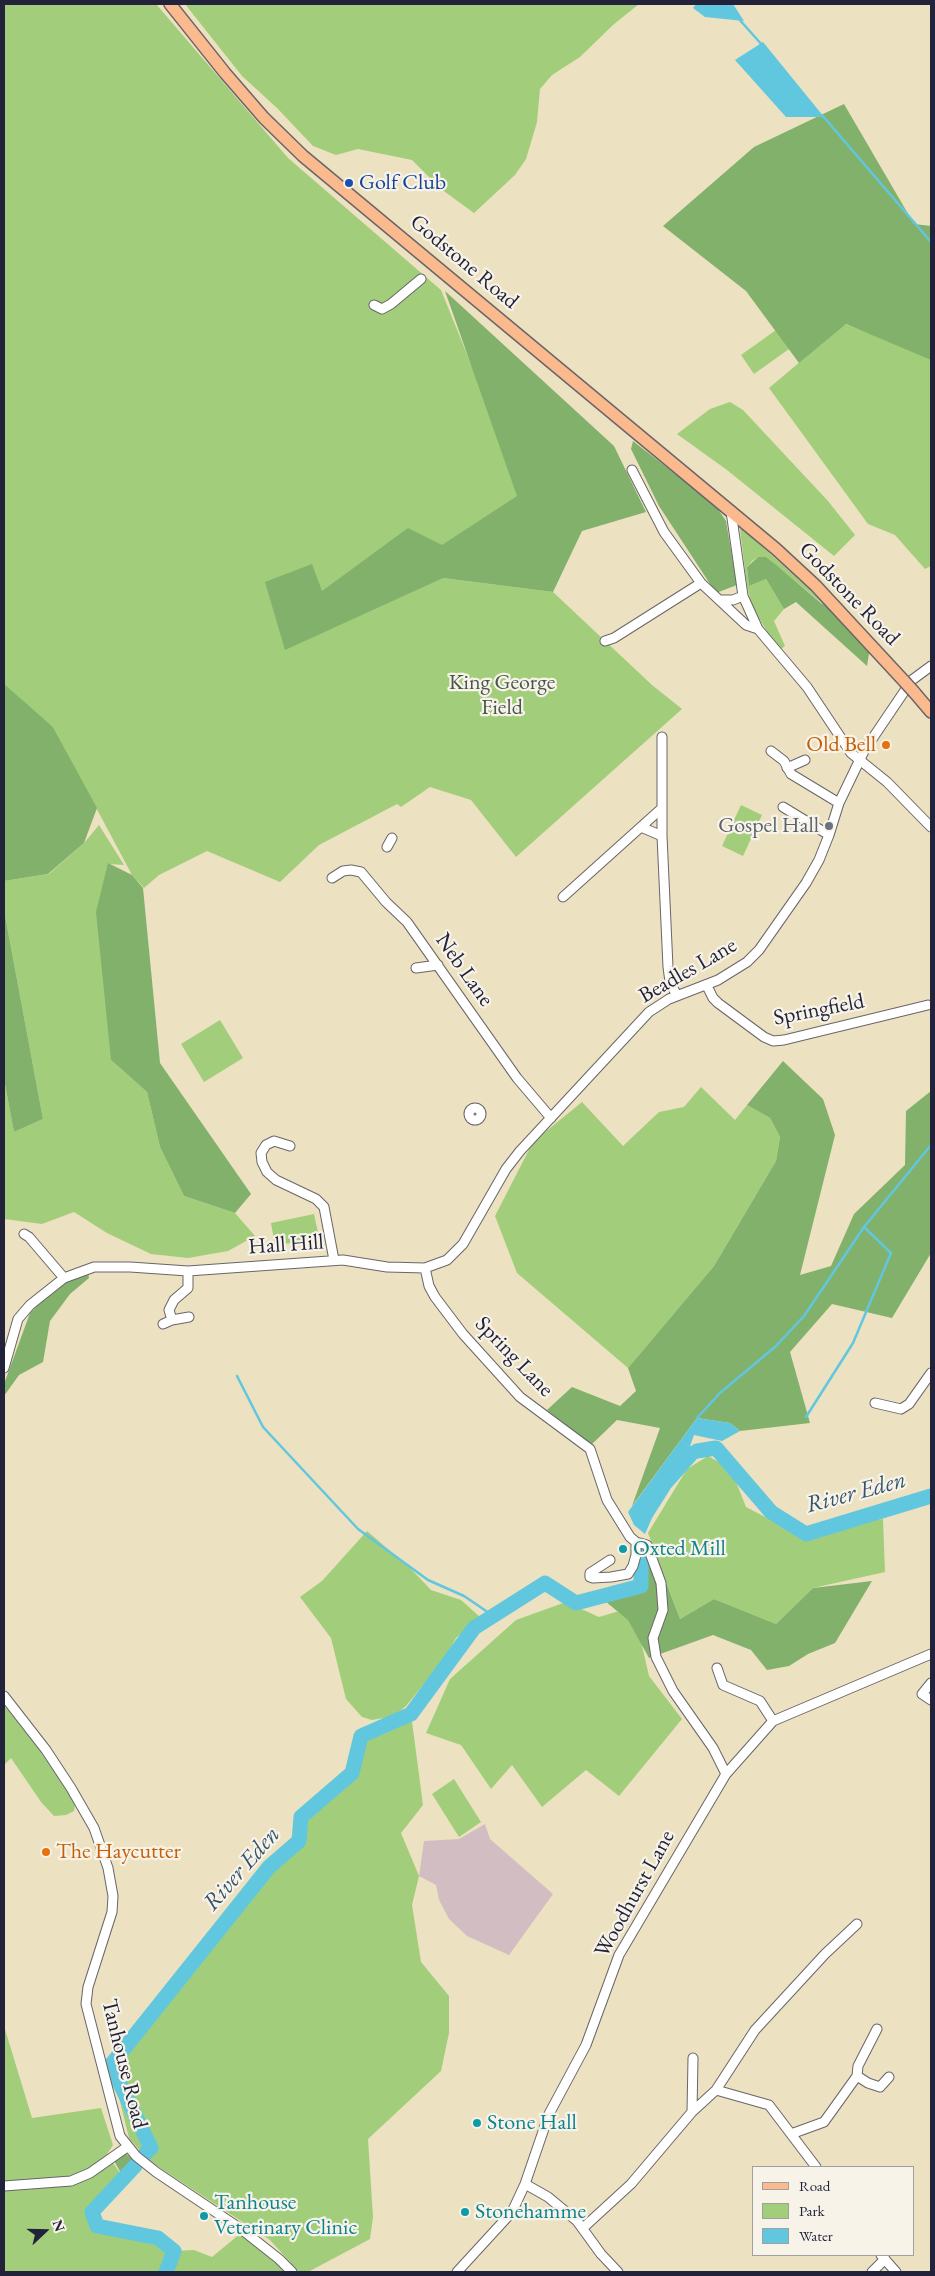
<!DOCTYPE html>
<style>
body{margin:0}
#map{position:relative;width:935px;height:2276px;overflow:hidden;background:#ece1c0;font-family:"EB Garamond",serif}
canvas{display:block}
.frame{position:absolute;inset:0;border:5px solid #22223b;pointer-events:none}
.legend{position:absolute;left:752px;top:2166px;width:162px;height:90px;box-sizing:border-box;background:#f7f3e8;border:1px solid #a29fa3;margin:0;padding:6px 9px;list-style:none;font-size:15px;color:#22223b}
.legend li{display:flex;align-items:center;gap:10px;height:25px}
.legend b{width:25px;border:1px solid #a29fa3}
.north{position:absolute;left:20px;top:2206px;width:50px;height:50px;-webkit-text-stroke:4px #f7f3e8;paint-order:stroke;rotate:69deg;font-size:14px;font-weight:700;line-height:20px;text-align:center;color:#22223b}
.north::after{content:'';display:block;margin:auto;width:18px;height:22px;background:#22223b;clip-path:polygon(50% 0,100% 100%,50% 72%,0 100%)}
</style>
<div id="map">
<canvas width="935" height="2276"></canvas>
<div class="frame"></div>
<ul class="legend">
<li><b style="height:6px;background:#fbba8d"></b>Road</li>
<li><b style="height:14px;background:#a2ce7b"></b>Park</li>
<li><b style="height:14px;background:#61c7df"></b>Water</li>
</ul>
<div class="north">N</div>
</div>
<script>
const context = document.querySelector('canvas').getContext('2d');
context.lineJoin = 'round';
function fill(path, color) { context.fillStyle = color; context.fill(path, 'evenodd'); }
const shape = rows => new Path2D(rows.map(r => 'M' + r).join(''));
function strokePath(path, color, width, dash) { context.strokeStyle = color; context.lineWidth = width; context.lineCap = dash ? 'butt' : 'round'; context.setLineDash(dash || []); context.stroke(path); }
function drawText(font, color, halo, rows, align = 'center') {
  context.font = font + ' "EB Garamond",serif'; context.lineWidth = 4.5; context.setLineDash([]); context.textBaseline = 'middle'; context.strokeStyle = halo; context.fillStyle = color; for (const [text, x, y, turn = 0] of rows) {
    context.save(); context.translate(x, y); context.rotate((+turn || 0) * Math.PI / 180); context.textAlign = isNaN(turn) ? turn : align; if (halo) context.strokeText(text, 0, 0); context.fillText(text, 0, 0); context.restore();
  }
}
fill(shape([
 [485,1824,490,1839,553,1894,509,1955,467,1936,449,1919,439,1900,436,1885,419,1876,424,1841,459,1839]
]), '#d2bec2');
fill(shape([
 [4,4,156,4,288,158,441,290,526,500,443,578,553,592,652,685,682,709,516,857,471,800,430,787,401,807,397,804,319,845,280,882,207,851,159,875,144,888,132,875,53,727,4,688],
 [185,4,639,4,613,25,580,57,552,75,540,89,537,122,526,159,515,175,474,213,441,189,412,160,358,149,336,155,313,146,277,108,242,76],
 [845,324,931,356,931,566,925,569,895,535,868,524,769,388],
 [776,330,789,349,754,374,741,355],
 [730,402,743,410,828,501,855,535,834,556,727,470,677,434,710,409],
 [742,528,824,603,823,604,766,557,758,557,752,561,747,567,749,586,766,579,784,609,774,621,785,646,781,649,775,641,773,642,752,606,747,586,740,529],
 [741,805,762,815,743,856,722,846],
 [99,825,124,865,108,864,111,1060,147,1092,160,1147,184,1196,235,1213,255,1236,228,1251,188,1258,151,1254,107,1233,74,1212,42,1224,4,1219,4,1079,14,1132,43,1119,4,910,4,881,49,874,84,843],
 [220,1020,243,1058,204,1082,181,1044],
 [701,1087,735,1120,747,1105,770,1118,780,1137,776,1161,714,1266,628,1368,517,1273,495,1216,533,1142,582,1102,623,1146,659,1112,684,1107],
 [314,1214,319,1237,275,1246,271,1223],
 [708,1456,731,1469,746,1507,794,1532,883,1519,885,1572,813,1588,776,1624,714,1599,680,1619,648,1533,687,1469],
 [367,1531,411,1569,431,1590,461,1600,480,1617,456,1638,445,1658,406,1706,394,1716,372,1720,362,1717,346,1699,331,1638,300,1597,322,1581],
 [566,1602,599,1617,633,1607,649,1676,682,1719,619,1796,586,1770,542,1807,512,1765,491,1789,461,1745,426,1733,450,1679,516,1620],
 [4,1702,61,1780,73,1798,75,1805,74,1811,66,1815,54,1816,41,1802,11,1758,4,1765],
 [411,1714,423,1805,401,1833,419,1876,412,1905,421,1962,449,1996,449,2033,441,2071,368,2139,373,2217,370,2239,308,2272,299,2272,270,2240,148,2160,129,2138,111,2065,269,1867,299,1841,301,1817,352,1773,361,1736],
 [454,1779,481,1822,459,1837,432,1794],
 [4,2026,32,2118,101,2108,113,2145,107,2154,120,2173,115,2185,92,2212,105,2228,158,2238,174,2251,194,2250,212,2257,241,2233,268,2254,286,2272,4,2272]
]), '#a2ce7b');
fill(shape([
 [844,104,914,224,931,226,931,360,846,324,799,363,746,291,663,226,754,147],
 [445,291,614,446,646,512,582,531,553,592,443,578,285,650,265,582,312,564,322,591,408,528,442,545,517,496],
 [633,441,716,506,726,521,737,585,716,593,659,506,631,449],
 [758,557,766,557,775,564,822,604,824,603,870,647,867,666,796,602,784,609,766,579,749,586,747,567],
 [4,684,53,727,97,808,84,843,48,874,4,881],
 [108,863,132,875,143,888,160,1063,251,1194,235,1213,184,1196,160,1147,147,1092,111,1060,96,912],
 [4,910,43,1119,14,1132,4,1079],
 [783,1061,823,1099,835,1135,800,1275,831,1266,854,1214,905,1165,906,1111,931,1091,931,1253,892,1318,832,1304,790,1352,810,1423,740,1431,730,1423,697,1418,632,1506,660,1428,617,1420,591,1445,547,1410,572,1387,620,1406,636,1391,628,1368,714,1266,776,1161,780,1137,770,1118,747,1105],
 [88,1272,89,1278,70,1294,50,1321,43,1362,19,1375,4,1396,4,1384,30,1313,57,1287],
 [655,1553,680,1619,714,1599,776,1624,813,1588,872,1581,835,1643,808,1654,789,1666,767,1670,751,1650,713,1635,649,1658,628,1620,605,1601,636,1592,641,1554],
 [123,2151,142,2168,125,2180,113,2159]
]), '#81b16b');
fill(shape([
 [696,4,733,4,744,21,705,17,693,8],
 [763,42,824,117,786,117,735,60],
 [697,1418,730,1423,740,1431,722,1441,694,1435,690,1446,707,1444,716,1448,703,1452,671,1488,652,1518,645,1534,634,1525,628,1512]
]), '#61c7df');
strokePath(shape([
 [738,18,763,46],
 [822,115,931,242],
 [237,1376,263,1427,358,1529,428,1580,464,1596,492,1615],
 [806,1417,853,1343,891,1253,864,1227],
 [697,1418,720,1393,776,1346,804,1316,864,1227,931,1145]
]), '#61c7df', 2.5);
strokePath(shape([
 [697,1451,716,1448,771,1512,806,1534,931,1496],
 [146,2153,151,2148,111,2065,269,1867,299,1841,301,1817,352,1773,361,1736,411,1714,474,1628,545,1583,576,1603,641,1586,641,1549],
 [135,2166,92,2212,97,2226,158,2238,174,2251,166,2272]
]), '#61c7df', 15);
const minor = shape([
 [374,305,382,309,391,304,421,279],
 [632,470,664,532,701,583,746,625,758,629],
 [731,511,743,596,758,629,807,687,851,753,887,782,931,827],
 [720,600,733,600,743,596],
 [605,641,614,638,701,583],
 [662,737,662,836,668,967,670,982,677,996],
 [771,751,784,761,791,774,839,803],
 [787,768,805,760],
 [783,807,829,835],
 [641,827,662,836],
 [387,847,392,838],
 [332,878,343,871,351,870,361,872,386,902,407,922,517,1078,551,1118],
 [563,897,662,808],
 [416,968,438,965],
 [707,986,713,998,718,1003,764,1037,773,1041,784,1040,928,1005],
 '469 1114a6 6 0 1 1 12 0a6 6 0 1 1-12 0Z',
 [290,1146,274,1141,266,1145,261,1153,262,1162,267,1172,276,1180,316,1199,324,1207,334,1260],
 [24,1234,29,1237,64,1278],
 [425,1268,429,1286,435,1297,463,1334,520,1397,590,1449,607,1500,630,1537,636,1542,647,1545,661,1583,663,1610,653,1638,656,1657,673,1691,713,1748,726,1774],
 [172,1320,169,1310,174,1300,188,1288,188,1271],
 [163,1324,172,1320,189,1317],
 [4,1368,18,1319,30,1305,64,1278,94,1267,130,1267,188,1271,343,1260,387,1267,425,1268,447,1260,463,1244,506,1169,520,1151,649,1012,669,999,718,980,747,962,759,950,806,883,819,860,829,835,839,803,864,751,912,680,931,666],
 [875,1403,901,1409,909,1404,931,1373],
 [610,1560,590,1573,590,1577,593,1578,611,1577,628,1574,633,1566,636,1555,636,1542],
 [717,1668,723,1685,760,1701,773,1721],
 [931,1683,922,1694,931,1700],
 [4,1696,46,1750,71,1788,94,1828,108,1868,113,1896,112,1912,88,1987,86,2004,120,2136,136,2156,156,2172,241,2229,279,2259,292,2272],
 [857,2076,868,2083,880,2087,889,2077],
 [716,2090,755,2030,825,1954,857,1924],
 [692,2112,693,2058],
 [791,2134,824,2122,857,2076,858,2066,877,2029],
 [525,2184,548,2197,577,2221,601,2254,618,2272],
 [4,2186,71,2181,90,2173,127,2147],
 [583,2228,631,2184,692,2112,716,2090,769,2105,816,2167],
 [881,2255,896,2272],
 [457,2272,512,2212,525,2184,549,2114,586,2045,619,1955,726,1774,773,1721,931,1654],
 [872,2272,885,2259]
]);
const major = shape([
 [170,4,225,73,264,118,303,156,776,549,816,586,904,681],
 [914,692,931,712]
]);
strokePath(minor, '#69656a', 11);
strokePath(major, '#69656a', 14);
strokePath(minor, '#fff', 9);
strokePath(major, '#fbba8d', 11);
const majorBridge = shape([
 [904,681,914,692]
]);
strokePath(majorBridge, '#69656a', 14, []);
strokePath(majorBridge, '#fbba8d', 11);
for (const [x, y, r, color] of [
 [349,183,5,"#1a4fb4"],
 [886,745,5,"#e8710a"],
 [829,826,5,"#6b7280"],
 [623,1549,5,"#0f9aa8"],
 [46,1852,5,"#e8710a"],
 [477,2123,5,"#0f9aa8"],
 [465,2212,5,"#0f9aa8"],
 [204,2216,5,"#0f9aa8"]
]) { const dot = new Path2D(); dot.arc(x, y, r, 0, 2 * Math.PI); context.fillStyle = color; context.fill(dot); strokePath(dot, '#f7f3e8', 2); }
drawText('22px', '#164399', '#f7f3e8', [
 ["Golf Club",359,183]
], 'left');
drawText('22px', '#22223b', '#f7f3e8', [
 ["Godstone Road",464,262,40],
 ["Godstone Road",849,594,46],
 ["Neb Lane",464,970,55],
 ["Beadles Lane",688,971,-30],
 ["Springfield",819,1010,-11],
 ["Hall Hill",286,1245,-4],
 ["Spring Lane",514,1357,46],
 ["Woodhurst Lane",635,1894,-61],
 ["Tanhouse Road",124,2064,76]
]);
drawText('22px', '#48564e', '#f7f3e8', [
 ["King George",502,683],
 ["Field",502,708]
]);
drawText('22px', '#c56008', '#f7f3e8', [
 ["Old Bell",876,745],
 ["The Haycutter",56,1852,"left"]
], 'right');
drawText('22px', '#5b616d', '#f7f3e8', [
 ["Gospel Hall",819,826]
], 'right');
drawText('22px', '#0d838f', '#f7f3e8', [
 ["Oxted Mill",633,1549],
 ["Stone Hall",487,2123],
 ["Tanhouse",214,2203],
 ["Veterinary Clinic",214,2228],
 ["Stonehamme",475,2212]
], 'left');
drawText('italic 24px', '#35546c', '#f7f3e8', [
 ["River Eden",856,1493,-15],
 ["River Eden",242,1869,-49]
]);
</script>
